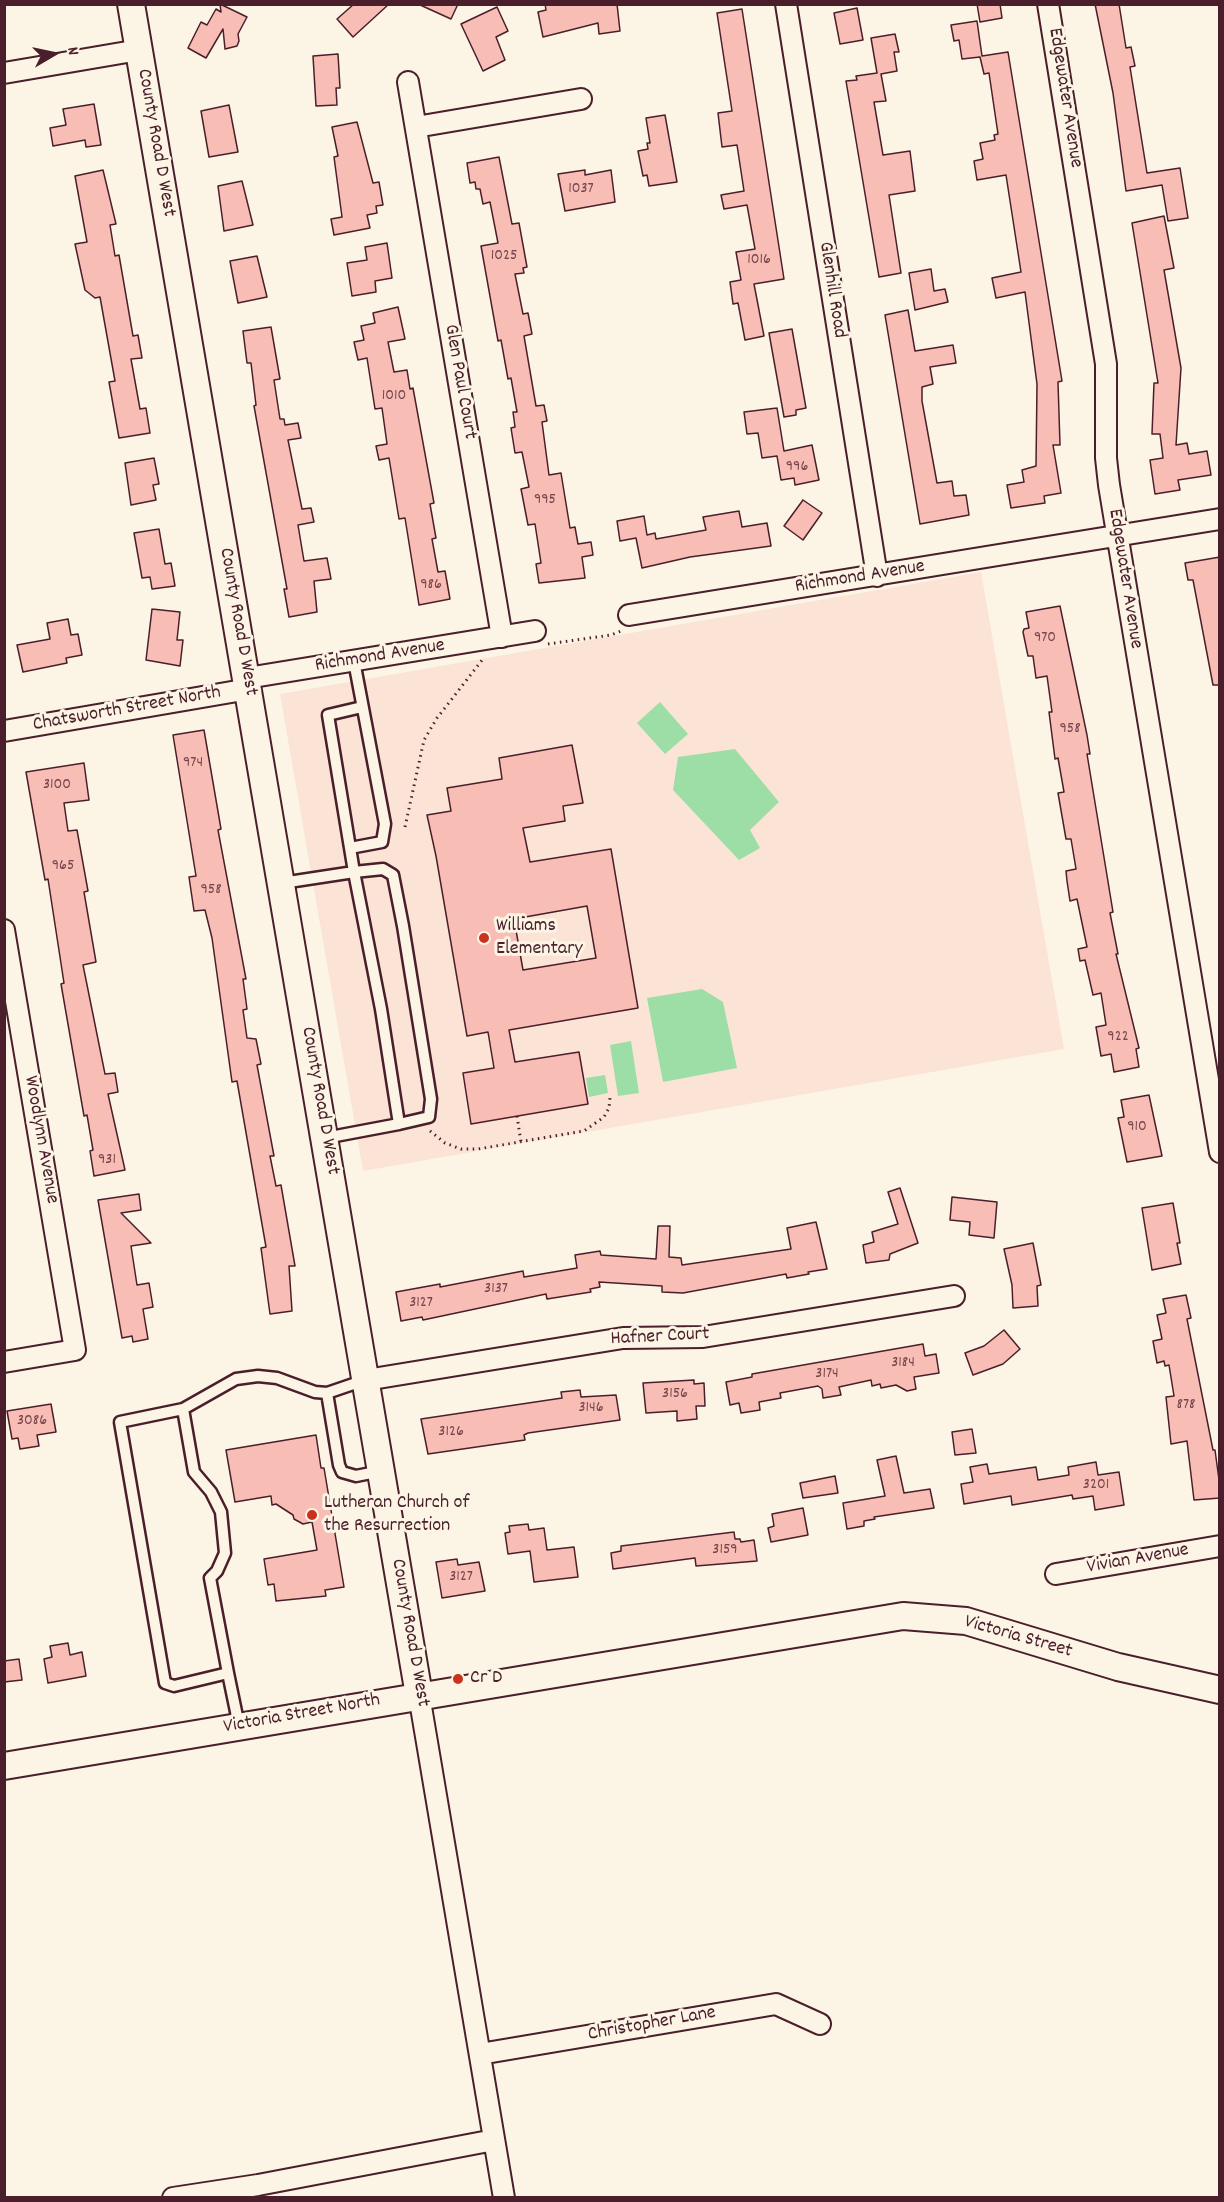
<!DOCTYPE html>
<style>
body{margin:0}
#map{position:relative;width:1224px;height:2202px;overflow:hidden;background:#fcf5e5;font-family:Dekko,sans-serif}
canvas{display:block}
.frame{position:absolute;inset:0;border:6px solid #4a1f2b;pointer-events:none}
.north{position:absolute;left:24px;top:24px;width:60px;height:60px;-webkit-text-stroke:4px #fcf5e5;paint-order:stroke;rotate:81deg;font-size:16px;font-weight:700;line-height:24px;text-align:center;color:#4a1f2b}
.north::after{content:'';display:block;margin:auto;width:21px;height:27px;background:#4a1f2b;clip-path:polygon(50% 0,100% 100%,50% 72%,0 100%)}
</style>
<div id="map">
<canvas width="1224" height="2202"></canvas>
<div class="frame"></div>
<div class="north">N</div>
</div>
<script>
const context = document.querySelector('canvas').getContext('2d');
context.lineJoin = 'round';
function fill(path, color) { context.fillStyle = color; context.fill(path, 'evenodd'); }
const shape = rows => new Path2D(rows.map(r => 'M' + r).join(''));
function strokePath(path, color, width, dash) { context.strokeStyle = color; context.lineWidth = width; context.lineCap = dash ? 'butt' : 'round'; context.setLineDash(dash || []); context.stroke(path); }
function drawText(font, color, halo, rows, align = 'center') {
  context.font = font + ' Dekko,sans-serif'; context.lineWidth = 6; context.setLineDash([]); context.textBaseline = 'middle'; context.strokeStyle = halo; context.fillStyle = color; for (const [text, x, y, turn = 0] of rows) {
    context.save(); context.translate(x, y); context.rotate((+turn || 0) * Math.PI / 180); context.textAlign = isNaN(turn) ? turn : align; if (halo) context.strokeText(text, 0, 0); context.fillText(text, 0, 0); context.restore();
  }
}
fill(shape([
 [981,572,1064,1049,363,1171,280,694]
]), '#fbe4d6');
fill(shape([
 [660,702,688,734,665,754,637,723],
 [735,749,779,802,750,830,760,848,739,860,673,790,678,757],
 [702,989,723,1002,737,1068,663,1082,647,998],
 [631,1041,639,1093,618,1096,610,1045],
 [605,1075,608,1093,589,1097,586,1078]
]), '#9ddea7');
const building = shape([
 [220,4,247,17,238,34,239,41,237,46,225,49,223,29,206,58,188,48,201,22,207,25,216,9,221,12,220,4],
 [354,4,389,4,353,37,337,19,354,4],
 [418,4,458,4,451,19,418,4],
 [545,4,617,4,620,31,599,34,598,23,543,37,538,12,546,10,545,4],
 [977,4,1000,4,1002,18,980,22,977,4],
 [1095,4,1119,4,1126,48,1131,47,1135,66,1130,67,1147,173,1180,168,1188,218,1168,221,1162,185,1126,191,1113,93,1095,4],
 [497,7,508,31,496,37,505,60,483,71,461,24,497,7],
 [857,8,863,40,840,44,834,13,857,8],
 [742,9,784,279,754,284,764,336,745,340,738,303,733,304,730,282,741,280,736,252,755,249,747,205,724,209,721,195,744,191,737,145,722,147,718,113,732,111,717,13,742,9],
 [977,21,982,56,1008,52,1062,381,1058,382,1060,445,1053,445,1061,493,1044,496,1045,503,1011,508,1007,485,1024,482,1022,470,1036,466,1037,384,1025,292,996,298,992,278,1021,272,1006,175,977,180,974,161,983,159,980,143,995,140,994,135,998,134,989,73,984,74,980,57,962,59,959,40,954,41,951,25,977,21],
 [895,34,899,52,894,52,897,71,881,74,886,101,874,102,883,155,910,151,915,191,889,195,901,273,879,277,846,81,857,80,856,76,877,73,871,38,895,34],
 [338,54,340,88,336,88,337,105,316,106,313,56,338,54],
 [94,104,101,145,86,147,85,140,53,146,50,128,66,125,63,109,94,104],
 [229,105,238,152,209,157,201,111,229,105],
 [665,115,677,182,649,186,647,175,643,176,638,151,648,149,647,143,650,143,646,118,665,115],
 [357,122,373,183,379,182,383,205,376,206,377,213,367,215,370,228,334,235,331,219,342,217,334,157,338,156,332,127,357,122],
 [499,157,512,224,519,223,527,267,523,268,524,273,515,274,523,314,528,313,532,334,524,336,536,406,544,405,547,421,542,422,549,475,561,473,570,528,575,527,578,544,591,542,593,555,582,557,585,578,539,583,536,564,541,563,535,524,528,525,521,489,529,487,522,452,515,453,511,428,515,427,513,412,517,412,511,378,508,379,501,340,498,341,481,246,498,243,490,202,483,204,480,189,476,189,475,182,470,183,467,163,499,157],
 [103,170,116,224,110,225,115,256,119,255,133,336,138,335,142,358,131,359,140,409,146,408,150,433,119,438,109,382,115,381,100,297,95,298,85,290,75,244,87,242,75,176,103,170],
 [585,170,585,175,611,170,615,202,565,211,558,174,585,170],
 [242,181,253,225,224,231,218,186,242,181],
 [1164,216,1174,268,1164,270,1181,368,1176,445,1187,443,1189,454,1207,451,1211,475,1178,480,1180,490,1155,494,1150,460,1163,458,1160,434,1152,434,1154,383,1158,383,1132,223,1164,216],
 [387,243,392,278,375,281,376,292,352,296,347,263,367,260,365,247,387,243],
 [257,256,267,297,238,303,230,261,257,256],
 [931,269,934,291,945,289,948,302,915,310,909,273,931,269],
 [398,307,405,339,388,342,394,372,407,370,410,389,413,388,434,503,430,504,436,538,432,539,438,572,445,571,450,599,419,605,405,518,399,519,389,458,379,460,376,446,387,444,382,408,375,409,367,358,358,360,354,342,364,340,361,326,375,323,373,313,398,307],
 [908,310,915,351,953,345,956,363,930,367,933,384,922,387,922,401,937,483,952,481,954,496,966,495,969,515,920,524,885,315,908,310],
 [271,327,280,379,274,380,280,419,284,419,285,425,298,423,301,438,288,440,302,509,311,508,314,522,298,525,304,561,327,558,331,579,314,581,317,612,289,617,284,589,287,589,254,406,256,405,251,363,247,363,243,331,271,327],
 [792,329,806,408,796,410,796,415,784,417,769,333,792,329],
 [777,408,784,451,812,445,819,480,795,485,794,478,781,480,777,456,762,458,758,433,747,434,744,412,777,408],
 [154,458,159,484,153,485,156,500,131,505,125,463,154,458],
 [803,500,822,513,803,540,784,526,803,500],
 [739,511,742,527,767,523,771,546,690,557,642,568,636,538,620,541,617,521,644,516,647,535,655,533,656,539,706,530,703,517,739,511],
 [159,529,165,564,171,563,175,586,152,589,150,577,142,578,134,533,159,529],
 [1220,557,1220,685,1213,685,1193,580,1188,580,1185,563,1220,557],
 [1060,606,1087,735,1090,754,1087,754,1113,912,1110,913,1118,954,1116,954,1139,1048,1136,1049,1139,1067,1114,1072,1111,1054,1101,1056,1096,1027,1106,1025,1101,993,1093,995,1085,960,1080,961,1078,949,1087,947,1077,899,1070,901,1067,881,1066,871,1076,869,1071,839,1066,839,1058,793,1064,792,1058,758,1055,759,1049,712,1052,712,1047,676,1036,678,1033,656,1028,656,1023,632,1024,629,1029,628,1026,612,1060,606],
 [152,609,180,612,177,640,183,640,180,666,146,660,152,609],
 [68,619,71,635,78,634,82,655,66,658,67,663,23,672,17,645,50,639,47,623,68,619],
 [204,730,221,829,218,830,246,979,243,979,247,1009,243,1010,247,1038,256,1039,261,1064,257,1065,274,1156,270,1156,276,1186,281,1185,295,1266,289,1266,292,1311,270,1314,261,1248,266,1247,237,1081,232,1082,212,938,205,910,194,911,189,877,196,876,173,735,204,730],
 [572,745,583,803,563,806,565,821,523,828,530,862,611,849,638,1008,509,1030,515,1062,579,1052,588,1104,471,1124,463,1073,494,1068,488,1032,467,1036,436,856,427,815,451,811,447,788,502,779,499,758,572,745],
 [587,906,596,958,523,970,514,919,587,906],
 [84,763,89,800,64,803,68,831,77,830,88,891,84,892,96,962,83,965,105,1074,115,1073,118,1092,108,1094,125,1170,94,1176,90,1151,93,1150,87,1115,84,1116,61,984,64,983,48,879,45,880,26,772,84,763],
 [1149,1095,1162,1156,1127,1162,1118,1118,1124,1117,1121,1100,1149,1095],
 [900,1188,918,1243,890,1254,889,1260,866,1263,863,1245,874,1242,872,1232,898,1224,888,1192,900,1188],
 [139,1194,141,1210,121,1213,151,1243,131,1246,137,1285,149,1283,153,1307,143,1309,148,1339,133,1342,132,1336,122,1338,98,1200,139,1194],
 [952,1197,997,1202,994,1238,969,1235,970,1222,950,1220,952,1197],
 [1173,1203,1180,1243,1177,1243,1181,1264,1152,1270,1142,1208,1173,1203],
 [816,1222,827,1269,808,1272,809,1274,787,1278,786,1274,683,1293,662,1292,662,1286,599,1282,600,1287,590,1289,591,1292,547,1299,546,1294,423,1320,422,1317,401,1321,396,1292,440,1284,440,1287,523,1271,524,1277,577,1268,575,1255,600,1251,601,1255,656,1259,658,1226,670,1226,669,1257,681,1258,682,1265,791,1249,787,1228,816,1222],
 [1033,1243,1041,1285,1037,1286,1038,1306,1013,1308,1012,1285,1004,1249,1033,1243],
 [1186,1295,1191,1318,1187,1319,1213,1450,1215,1450,1220,1487,1220,1498,1194,1500,1187,1441,1171,1444,1166,1397,1174,1396,1169,1365,1165,1366,1164,1361,1157,1363,1153,1341,1162,1339,1157,1315,1166,1313,1163,1299,1186,1295],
 [1004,1330,1020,1349,1003,1364,973,1375,965,1353,984,1346,1004,1330],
 [923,1344,925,1356,936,1354,939,1373,914,1377,916,1389,907,1391,896,1385,881,1388,880,1384,872,1386,871,1380,839,1387,841,1395,823,1398,822,1389,818,1386,780,1393,781,1398,759,1402,760,1410,741,1413,739,1403,730,1405,726,1382,752,1377,752,1374,923,1344],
 [694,1380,694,1384,704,1383,705,1406,696,1406,697,1419,677,1421,677,1411,646,1413,643,1383,694,1380],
 [580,1390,581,1397,616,1395,620,1420,528,1433,524,1435,525,1440,428,1454,421,1419,562,1398,561,1392,580,1390],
 [51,1404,56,1432,37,1435,39,1446,20,1449,18,1438,12,1439,7,1411,51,1404],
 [972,1429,976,1453,955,1455,952,1432,972,1429],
 [316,1435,321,1468,324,1468,344,1587,325,1590,326,1596,276,1601,274,1584,268,1585,264,1559,317,1550,312,1522,303,1524,294,1519,293,1515,276,1504,272,1505,271,1496,235,1502,226,1450,316,1435],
 [896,1456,904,1493,930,1489,934,1508,874,1517,875,1519,864,1521,864,1526,847,1529,843,1503,885,1496,877,1460,896,1456],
 [1096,1462,1098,1475,1119,1472,1124,1505,1095,1510,1093,1496,1073,1499,1072,1495,1012,1505,1011,1496,964,1504,961,1484,973,1482,970,1467,987,1464,989,1474,1036,1467,1038,1480,1069,1475,1068,1467,1096,1462],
 [835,1476,838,1493,803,1498,800,1483,835,1476],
 [803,1508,808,1535,771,1542,768,1528,774,1526,772,1514,803,1508],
 [528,1524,529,1530,544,1528,547,1550,574,1547,578,1577,534,1582,530,1551,508,1554,505,1533,510,1532,509,1526,528,1524],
 [734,1532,735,1539,740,1539,741,1542,754,1540,757,1561,696,1566,695,1558,613,1569,611,1553,621,1551,621,1546,734,1532],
 [457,1559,458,1565,479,1562,485,1591,442,1598,436,1562,457,1559],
 [68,1643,70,1655,82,1652,86,1676,48,1683,44,1659,52,1657,50,1646,68,1643],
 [19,1659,22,1680,4,1682,4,1661,19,1659]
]);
fill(building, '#f8bdb4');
strokePath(building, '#4a1f2b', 1.5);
const service = shape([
 [350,848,382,842,385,824,354,661],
 [282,883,354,872,328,715,362,707],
 [325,1138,399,1124,381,1009,354,872,383,869,393,875,403,926,431,1099,429,1117,399,1124],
 [327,1393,339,1465,342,1472,356,1476,381,1471],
 [183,1409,194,1472,211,1492,221,1512,225,1553,217,1571,210,1578,228,1673],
 [239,1726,228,1673,174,1686,165,1683,120,1422,183,1409,236,1379,258,1376,277,1378,315,1392,327,1393,365,1380]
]);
const minor = shape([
 [786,4,877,576],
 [1048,4,1106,364,1106,458,1109,485,1220,1152],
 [4,73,139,50],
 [408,82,502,637],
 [416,127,581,99],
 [629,615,1220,519],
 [247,678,535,631],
 [4,731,249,689],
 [4,930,75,1350,4,1362],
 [366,1380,623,1338,703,1337,954,1296],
 [1056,1574,1220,1546],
 [419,1695,504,2198],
 [480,2054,776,2004,820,2024],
 [173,2198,258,2185,494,2140]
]);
const tertiary = shape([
 [131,4,419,1695],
 [4,1766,903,1616,966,1621,1118,1667,1220,1690]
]);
strokePath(service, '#4a1f2b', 15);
strokePath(minor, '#4a1f2b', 24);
strokePath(tertiary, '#4a1f2b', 30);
strokePath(shape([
 [548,644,611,635,621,631],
 [405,827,424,740,437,718,483,659],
 [517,1116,521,1142],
 [430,1131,445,1143,461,1149,478,1149,584,1131,604,1117,609,1108,610,1098]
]), '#4a1f2b', 3, [1.5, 4.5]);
strokePath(service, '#fcf5e5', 10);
strokePath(minor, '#fcf5e5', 20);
strokePath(tertiary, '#fcf5e5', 26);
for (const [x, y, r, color] of [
 [484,938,6,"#c8321e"],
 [312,1515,6,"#c8321e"],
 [458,1679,6,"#c8321e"]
]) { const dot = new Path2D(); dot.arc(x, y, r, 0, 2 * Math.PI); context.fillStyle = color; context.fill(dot); strokePath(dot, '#fcf5e5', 2); }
drawText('16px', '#76464d', null, [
 ["1037",581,190],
 ["1025",504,257],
 ["1016",759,261],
 ["1010",394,397],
 ["996",797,468],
 ["995",545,501],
 ["986",431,586],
 ["970",1045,639],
 ["958",1070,730],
 ["974",193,764],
 ["3100",57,786],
 ["965",63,867],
 ["958",211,891],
 ["922",1118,1038],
 ["910",1137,1128],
 ["931",107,1161],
 ["3137",496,1290],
 ["3127",421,1304],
 ["3184",903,1364],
 ["3174",827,1375],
 ["3156",675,1395],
 ["878",1186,1406],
 ["3146",591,1409],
 ["3086",32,1422],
 ["3126",451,1433],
 ["3201",1096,1486],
 ["3159",725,1551],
 ["3127",461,1578]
]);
drawText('20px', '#4a1f2b', '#fcf5e5', [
 ["Edgewater Avenue",1064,98,81],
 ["County Road D West",155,143,80],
 ["Glenhill Road",831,290,81],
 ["Glen Paul Court",459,382,80],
 ["Richmond Avenue",860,578,-9],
 ["Edgewater Avenue",1124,579,81],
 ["County Road D West",237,622,80],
 ["Richmond Avenue",380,657,-9],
 ["Chatsworth Street North",127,710,-10],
 ["County Road D West",319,1101,80],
 ["Woodlynn Avenue",40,1140,80],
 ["Hafner Court",660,1338,-3],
 ["Vivian Avenue",1138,1560,-10],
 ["County Road D West",409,1633,80],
 ["Victoria Street",1018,1638,16],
 ["Victoria Street North",302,1715,-10],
 ["Christopher Lane",652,2025,-10]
]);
drawText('20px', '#4a1f2b', '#fcf5e5', [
 ["Williams",496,927],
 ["Elementary",496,950],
 ["Lutheran Church of",324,1504],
 ["the Resurrection",324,1527],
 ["Cr D",470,1679]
], 'left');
</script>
